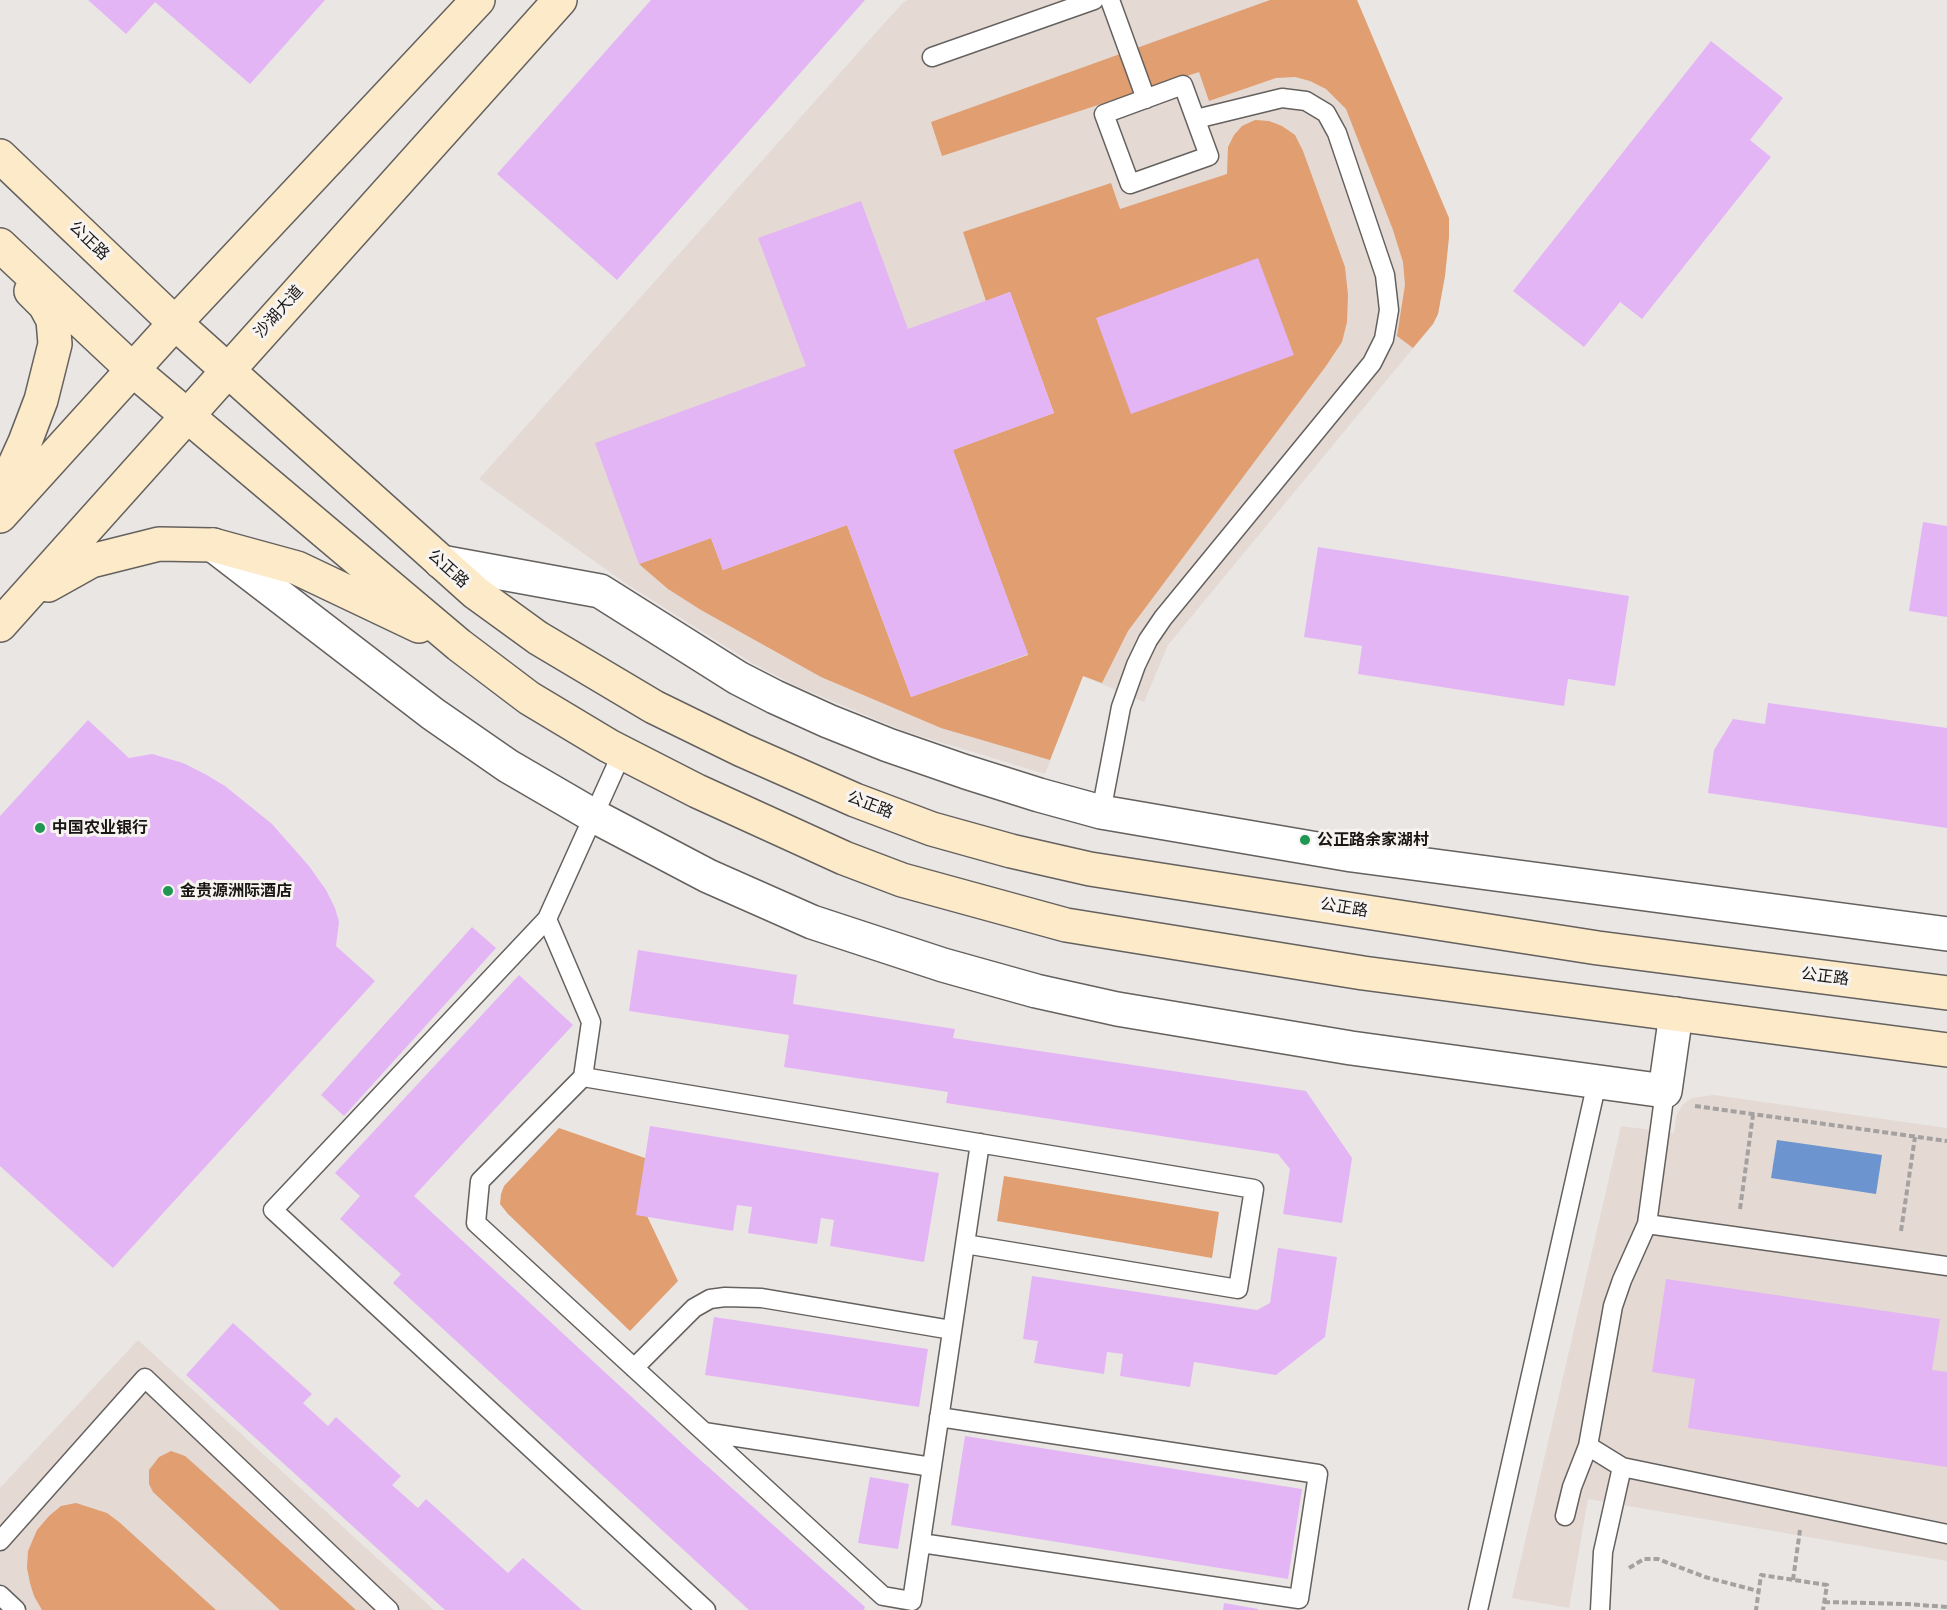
<!DOCTYPE html>
<meta charset="utf-8">
<style>
body{margin:0}
canvas{display:block;background:#eae6e4}
</style>
<canvas width="1947" height="1610"></canvas>
<script>
const context = document.querySelector('canvas').getContext('2d');
context.lineJoin = 'round';
function fill(path, color) { context.fillStyle = color; context.fill(path, 'evenodd'); }
const shape = rows => new Path2D(rows.map(r => 'M' + r).join(''));
function strokePath(path, color, width, dash) { context.strokeStyle = color; context.lineWidth = width; context.lineCap = dash ? 'butt' : 'round'; context.setLineDash(dash || []); context.stroke(path); }
function drawText(font, color, halo, rows, align = 'center') {
  context.font = font + ' "Noto Serif","Noto Sans SC",serif'; context.lineWidth = 6; context.setLineDash([]); context.textBaseline = 'middle'; context.strokeStyle = halo; context.fillStyle = color; for (const [text, x, y, turn = 0] of rows) {
    context.save(); context.translate(x, y); context.rotate((+turn || 0) * Math.PI / 180); context.textAlign = isNaN(turn) ? turn : align; if (halo) context.strokeText(text, 0, 0); context.fillText(text, 0, 0); context.restore();
  }
}
fill(shape([
 [908,0,1357,0,1449,218,1449,237,1445,276,1438,314,1433,324,1168,645,1144,702,1083,676,1045,774,904,731,796,686,752,663,625,583,479,479,888,19,904,2],
 [1714,1095,1947,1128,1947,1561,1588,1499,1569,1608,1512,1598,1621,1126,1674,1133,1676,1116,1683,1104,1692,1098],
 [138,1340,434,1610,0,1610,0,1488]
]), '#e4d9d3');
fill(shape([
 [1270,0,1357,0,1449,218,1449,237,1445,276,1438,314,1433,324,1413,348,1397,336,1405,285,1403,262,1393,230,1346,109,1326,89,1310,81,1295,77,1276,78,1209,101,1199,72,942,156,931,122],
 [1255,120,1269,121,1282,126,1295,135,1303,151,1345,267,1348,295,1347,322,1342,342,1326,366,1128,631,1102,683,1083,676,1050,760,941,728,821,677,701,610,668,589,639,564,711,538,723,570,847,525,911,697,1028,655,953,450,1054,413,1010,292,986,301,963,232,1111,183,1120,209,1227,174,1228,147,1234,135,1242,126],
 [559,1128,645,1158,647,1216,678,1281,630,1331,508,1214,500,1204,501,1194,504,1186],
 [1004,1176,1219,1212,1212,1258,997,1221],
 [171,1451,185,1456,193,1463,356,1610,280,1610,153,1492,149,1484,149,1470,159,1457],
 [76,1503,107,1513,119,1522,216,1610,42,1610,34,1596,30,1583,27,1568,28,1551,37,1530,49,1516,61,1506]
]), '#e09e71');
fill(shape([
 [1777,1140,1882,1155,1876,1194,1771,1178]
]), '#6c95d0');
fill(shape([
 [88,0,325,0,250,84,155,2,126,34],
 [651,0,865,0,617,280,497,174],
 [1711,41,1783,98,1750,140,1771,157,1642,319,1620,302,1584,347,1513,291],
 [861,201,908,329,1010,292,1054,413,953,450,1028,654,911,697,847,525,723,570,711,538,639,564,595,443,806,366,758,238],
 [1258,258,1294,355,1131,414,1096,318],
 [1923,522,1947,526,1947,617,1909,611],
 [1318,547,1629,596,1615,686,1568,679,1564,706,1358,674,1362,646,1304,637],
 [1768,703,1947,728,1947,828,1708,793,1714,750,1733,719,1765,724],
 [88,720,129,758,152,754,183,763,205,774,225,786,272,824,309,866,326,890,335,908,339,922,336,946,375,981,113,1268,0,1166,0,816],
 [472,927,496,948,344,1116,321,1095],
 [638,950,797,975,793,1004,955,1029,953,1038,1306,1091,1352,1158,1342,1223,1283,1214,1290,1169,1278,1154,946,1103,948,1092,784,1067,789,1035,629,1011],
 [519,975,573,1025,414,1196,687,1448,865,1607,864,1610,749,1610,393,1283,401,1274,340,1219,360,1196,335,1173],
 [650,1126,939,1173,924,1262,830,1246,834,1220,821,1218,817,1244,748,1233,752,1207,737,1205,733,1231,636,1215],
 [1278,1248,1337,1257,1325,1337,1276,1375,1194,1362,1190,1387,1120,1376,1123,1354,1107,1352,1104,1374,1034,1363,1038,1341,1023,1339,1032,1276,1257,1310,1270,1303],
 [1666,1279,1940,1319,1932,1370,1947,1372,1947,1467,1688,1428,1695,1379,1652,1372],
 [714,1317,928,1349,919,1407,705,1375],
 [233,1323,312,1394,303,1403,328,1426,336,1417,401,1476,392,1485,418,1508,426,1499,508,1573,523,1558,582,1610,445,1610,186,1375],
 [965,1436,1302,1489,1288,1579,951,1525],
 [870,1477,909,1484,898,1549,858,1543],
 [1224,1603,1258,1609,1258,1610,1223,1610]
]), '#e4b5f5');
const service = shape([
 [1110,0,1146,99],
 [932,57,1094,0],
 [1183,85,1209,156,1130,184,1104,114,1183,85],
 [622,753,547,919,273,1210,706,1610],
 [1101,812,1121,707,1136,665,1148,640,1163,618,1372,363,1384,339,1389,310,1385,275,1337,133,1326,113,1306,101,1282,98,1196,119],
 [547,919,591,1022,583,1077,480,1181,476,1223,883,1596,912,1601,980,1143],
 [583,1077,1254,1189,1238,1289,965,1244],
 [1665,1091,1647,1224,1622,1280,1613,1306,1588,1446,1622,1467,1947,1534],
 [1647,1224,1947,1266],
 [634,1368,694,1308,710,1299,725,1297,762,1298,952,1330],
 [704,1432,932,1467],
 [1565,1516,1572,1487,1588,1446],
 [0,1541,145,1378,389,1610],
 [921,1543,1299,1599,1318,1474,939,1417],
 [0,1595,16,1610],
 [1478,1610,1597,1082],
 [1600,1610,1603,1552,1622,1467]
]);
const minor = shape([
 [213,545,433,714,508,766,594,816,708,876,812,922,943,965,1036,991,1117,1009,1351,1048,1665,1091,1676,1014],
 [441,562,600,591,738,678,775,697,828,721,888,745,966,772,1039,795,1101,812,1352,855,1947,934]
]);
const secondary = shape([
 [0,156,175,323,476,593,538,638,654,707,742,750,855,800,932,829,1011,851,1090,869,1598,948,1947,993],
 [0,245,133,370,459,645,529,698,609,746,697,791,844,858,902,880,1066,925,1363,973,1947,1050],
 [0,497,25,442,41,400,55,344,53,320,45,305,31,291],
 [0,516,175,323,478,0],
 [48,585,91,561,159,544,213,545,297,568,419,626],
 [0,625,560,0]
]);
strokePath(service, '#64615f', 21);
strokePath(minor, '#64615f', 36);
strokePath(secondary, '#64615f', 36);
strokePath(shape([
 [1695,1106,1947,1141],
 [1740,1209,1753,1115],
 [1901,1231,1915,1137],
 [1629,1568,1644,1559,1658,1559,1705,1577,1758,1591],
 [1793,1580,1800,1530],
 [1824,1602,1907,1604,1947,1607],
 [1758,1610,1756,1610,1761,1575,1827,1585,1823,1610]
]), '#a4a1a0', 4, [6, 3]);
strokePath(service, '#fff', 18);
strokePath(minor, '#fff', 33);
strokePath(secondary, '#fceac9', 33);
for (const [x, y, r, color] of [
 [40,828,6,"#1f9753"],
 [1305,840,6,"#1f9753"],
 [168,891,6,"#1f9753"]
]) { const dot = new Path2D(); dot.arc(x, y, r, 0, 2 * Math.PI); context.fillStyle = color; context.fill(dot); strokePath(dot, '#f7f3f1', 2); }
drawText('16px', '#181716', '#f7f3f1', [
 ["公正路",89,241,44],
 ["沙湖大道",279,312,-48],
 ["公正路",448,569,42],
 ["公正路",870,805,21],
 ["公正路",1344,908,9],
 ["公正路",1825,977,7]
]);
drawText('bold 16px', '#181716', '#f7f3f1', [
 ["中国农业银行",52,828],
 ["公正路余家湖村",1317,840],
 ["金贵源洲际酒店",180,891]
], 'left');
</script>
